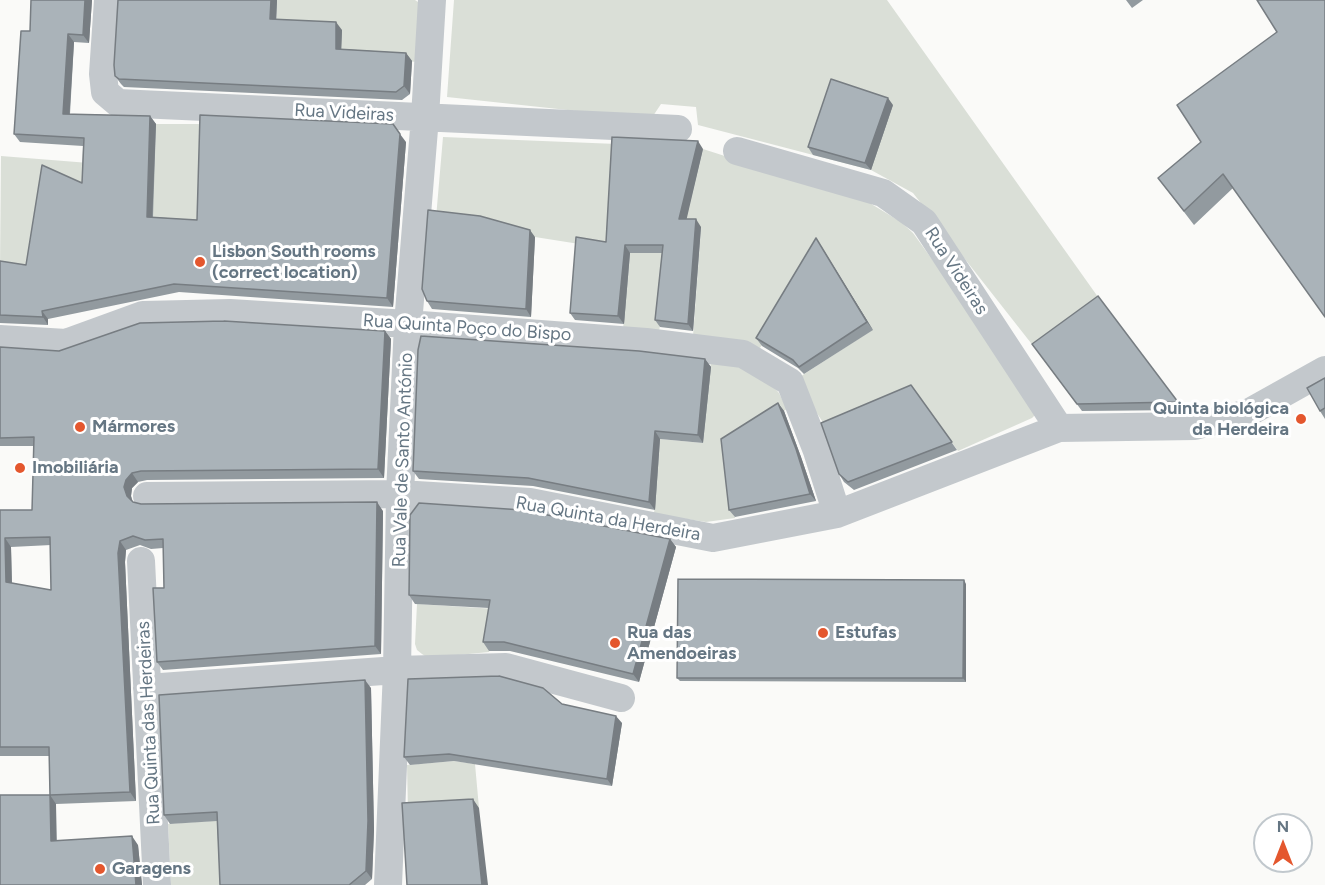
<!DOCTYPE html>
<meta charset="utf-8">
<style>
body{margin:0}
#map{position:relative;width:1325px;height:885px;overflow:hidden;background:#fafaf8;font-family:Figtree,sans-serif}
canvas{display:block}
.north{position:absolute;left:1253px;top:813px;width:60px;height:60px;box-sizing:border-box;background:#fff;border:2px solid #c1c8cd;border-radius:50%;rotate:0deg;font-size:16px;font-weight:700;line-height:24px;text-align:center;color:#657683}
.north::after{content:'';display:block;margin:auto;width:21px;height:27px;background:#e4572e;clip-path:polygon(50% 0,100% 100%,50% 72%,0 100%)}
</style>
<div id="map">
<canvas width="1325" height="885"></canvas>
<div class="north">N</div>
</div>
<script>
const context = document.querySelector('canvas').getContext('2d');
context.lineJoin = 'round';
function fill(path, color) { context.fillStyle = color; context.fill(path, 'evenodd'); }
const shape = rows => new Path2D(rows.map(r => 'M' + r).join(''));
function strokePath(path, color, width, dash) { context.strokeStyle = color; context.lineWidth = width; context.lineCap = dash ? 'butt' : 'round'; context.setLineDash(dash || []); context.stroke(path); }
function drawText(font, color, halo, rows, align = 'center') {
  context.font = font + ' Figtree,sans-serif'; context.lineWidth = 6; context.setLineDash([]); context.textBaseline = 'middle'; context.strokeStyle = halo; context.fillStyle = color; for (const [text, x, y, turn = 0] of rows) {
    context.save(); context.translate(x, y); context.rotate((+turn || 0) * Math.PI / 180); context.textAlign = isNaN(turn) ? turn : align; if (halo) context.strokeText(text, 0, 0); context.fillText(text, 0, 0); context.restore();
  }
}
fill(shape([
 [277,0,415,0,418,2,418,62,341,57,276,27],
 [454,0,887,0,1103,304,1038,352,913,193,871,170,698,125,696,107,661,104,651,119,447,97],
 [156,124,206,124,203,228,152,224],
 [443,137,617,144,611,249,535,237,485,224,436,218],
 [703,149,868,202,901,222,913,233,1036,403,1037,413,1032,418,958,451,916,393,828,430,795,380,872,330,821,246,760,348,693,336,701,227,685,223],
 [1,156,89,163,88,191,31,274,0,268],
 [669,247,659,333,623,329,630,253],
 [711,361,733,363,770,383,779,393,787,409,726,447,735,518,706,522,654,514,660,439,703,443],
 [417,604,496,609,489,652,428,658,422,654,417,650,415,644],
 [454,761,475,764,479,808,408,812,407,765],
 [223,820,225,885,171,885,168,824]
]), '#dadfd7');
strokePath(shape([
 [108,0,103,74,105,92,118,103,678,129],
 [737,151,883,193,924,222,1059,428],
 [0,339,66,343,143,315,230,313,408,324,646,342,743,354,790,382,817,451,837,514],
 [147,496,400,494,530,502,713,538,837,514,1059,428,1195,426,1248,413,1325,370],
 [141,561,157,885],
 [147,688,397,670,506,667,621,698],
 [388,885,397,670,400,494,408,324,425,117,432,0]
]), '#c3c8cc', 28);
fill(shape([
 [92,0,89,43,74,42,70,114,150,116,156,124,153,217,197,220,406,142,393,307,179,292,48,319,48,325,0,323,0,261,26,265,82,183,83,146,20,142,14,134,30,31],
 [118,0,277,0,276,19,342,30,341,49,406,53,412,61,410,94,402,100,124,87,121,84,115,76],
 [1126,0,1143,0,1132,8],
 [1325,0,1233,188,1194,225,1158,178,1201,142,1277,32],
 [893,105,871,170,813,155,808,147],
 [703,149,686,219,701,227,693,331,660,327,655,320,662,253,630,253,624,324,575,320,570,313,606,242],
 [535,237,531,317,432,309,427,301],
 [821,246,873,330,804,374,798,368,762,346,756,338],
 [385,331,391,339,384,478,147,480,138,482,132,488,131,496,133,502,141,504,383,511,381,654,163,670,157,662,164,588,163,548,151,549,140,545,126,550,125,562,136,801,56,804,56,841,138,845,142,885,0,885,50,795,49,756,0,756,0,510,32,510,34,446,0,446,0,347,59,351],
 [51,545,51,590,12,583,11,547],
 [1032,344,1178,402,1184,410,1082,411],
 [705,359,711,367,703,443,660,439,655,510,533,486,419,479,413,471],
 [1325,378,1325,419,1320,411],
 [911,385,957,450,854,490,844,482,839,474],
 [778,403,784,411,801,457,816,501,735,517,729,510],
 [670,539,676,547,639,682,510,651,489,651,483,642,489,608,415,604,409,595],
 [966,584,966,682,680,681,677,678],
 [371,688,374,830,372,879,365,885,220,885,217,821,170,824,164,815],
 [562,704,622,723,612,786,454,761,410,765,404,757]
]), '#929a9f');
fill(shape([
 [85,0,92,0,89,43,83,35],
 [271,0,277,0,276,27,270,19],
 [336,22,342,30,341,57,336,49],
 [68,34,74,42,69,122,63,114],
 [406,53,412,61,410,94,404,86],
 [888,98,893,105,871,170,865,163],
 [150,116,156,124,152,225,147,217],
 [400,134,406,142,393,307,387,298],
 [698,141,703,149,685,226,679,219],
 [696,219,701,227,693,331,688,324],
 [530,230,535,237,531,317,526,309],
 [816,238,821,246,873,330,867,322],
 [625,245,630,253,624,324,618,316],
 [42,311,48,319,48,325,43,317],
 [385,331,391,339,384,478,378,469],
 [705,359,711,367,703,443,698,435],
 [778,403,784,411,801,457,816,501,810,494],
 [655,431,660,439,655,510,649,502],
 [132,473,138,482,132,488,131,496,133,505,127,496,124,487,126,480],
 [377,502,383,511,381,654,375,646],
 [5,538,11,547,12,590,6,582],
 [670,539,676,547,639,682,633,674],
 [120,541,126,550,125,562,136,801,130,792,118,553],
 [964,580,966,584,966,682,963,678],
 [365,680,371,688,374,830,372,879,366,871],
 [616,716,622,723,612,786,607,779],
 [50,795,56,804,57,850,51,841],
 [473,799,479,808,488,885,482,885],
 [132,836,138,845,142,885,136,885]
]), '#777d82');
const building = shape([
 [31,0,85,0,83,35,68,34,63,114,150,116,147,217,197,220,200,115,393,124,400,134,387,298,174,284,42,311,43,317,0,315,0,261,26,265,42,165,82,183,84,138,14,134,21,31,30,31,31,0],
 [118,0,271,0,270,19,336,22,336,49,406,53,404,86,396,92,119,79,115,76,114,65,118,0],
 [1257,0,1325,0,1325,317,1223,174,1184,211,1158,178,1201,142,1177,105,1277,32,1257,0],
 [831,79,888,98,865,163,808,147,831,79],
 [612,137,698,141,679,219,696,219,688,324,655,320,663,245,625,245,618,316,570,313,576,237,606,242,612,137],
 [428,210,480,216,530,230,526,309,427,301,422,289,428,210],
 [816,238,867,322,799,367,793,360,756,338,816,238],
 [1098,296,1178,402,1077,404,1032,344,1098,296],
 [224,321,385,331,378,469,141,471,132,473,126,480,124,487,127,496,133,502,141,504,377,502,375,646,157,662,153,588,164,588,163,539,145,540,133,536,120,541,118,553,130,792,50,795,49,747,0,747,0,510,32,510,34,437,0,438,0,347,59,351,140,323,224,321],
 [50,537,51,590,6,582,5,538,50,537],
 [421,336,639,351,705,359,698,435,655,431,649,502,528,478,413,471,418,350,421,336],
 [1325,378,1325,408,1320,411,1307,388,1325,378],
 [911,385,952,442,848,482,839,474,821,423,911,385],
 [778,403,796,449,810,494,729,510,721,439,778,403],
 [419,503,522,510,670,539,633,674,504,642,483,642,490,600,409,595,410,515,419,503],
 [678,579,964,580,963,678,677,678,678,579],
 [499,676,543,688,562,704,616,716,607,779,449,754,404,757,408,679,499,676],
 [365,680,368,821,366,871,349,885,220,885,217,812,164,815,159,695,365,680],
 [0,795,50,795,51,841,132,836,136,885,0,885,0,795],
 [473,799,482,885,407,885,402,803,473,799]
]);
fill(building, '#aab3b9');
strokePath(building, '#777d82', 1.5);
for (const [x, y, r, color] of [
 [200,262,6,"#e4572e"],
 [1301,419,6,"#e4572e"],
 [80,427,6,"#e4572e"],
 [20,468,6,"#e4572e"],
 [823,633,6,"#e4572e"],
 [615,643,6,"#e4572e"],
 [100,869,6,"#e4572e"]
]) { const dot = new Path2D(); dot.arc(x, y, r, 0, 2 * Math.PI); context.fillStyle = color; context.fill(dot); strokePath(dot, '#fff', 2); }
drawText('18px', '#657683', '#fff', [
 ["Rua Videiras",344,113,3],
 ["Rua Videiras",956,271,57],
 ["Rua Quinta Poço do Bispo",467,328,4],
 ["Rua Vale de Santo António",403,460,-88],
 ["Rua Quinta da Herdeira",608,519,10],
 ["Rua Quinta das Herdeiras",149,723,-93]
]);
drawText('bold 18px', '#657683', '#fff', [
 ["Lisbon South rooms",212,252],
 ["(correct location)",212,273],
 ["Quinta biológica",1289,409,"right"],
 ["da Herdeira",1289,430,"right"],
 ["Mármores",92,427],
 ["Imobiliária",32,468],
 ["Rua das",627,633],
 ["Amendoeiras",627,654],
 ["Estufas",835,633],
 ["Garagens",112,869]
], 'left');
</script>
